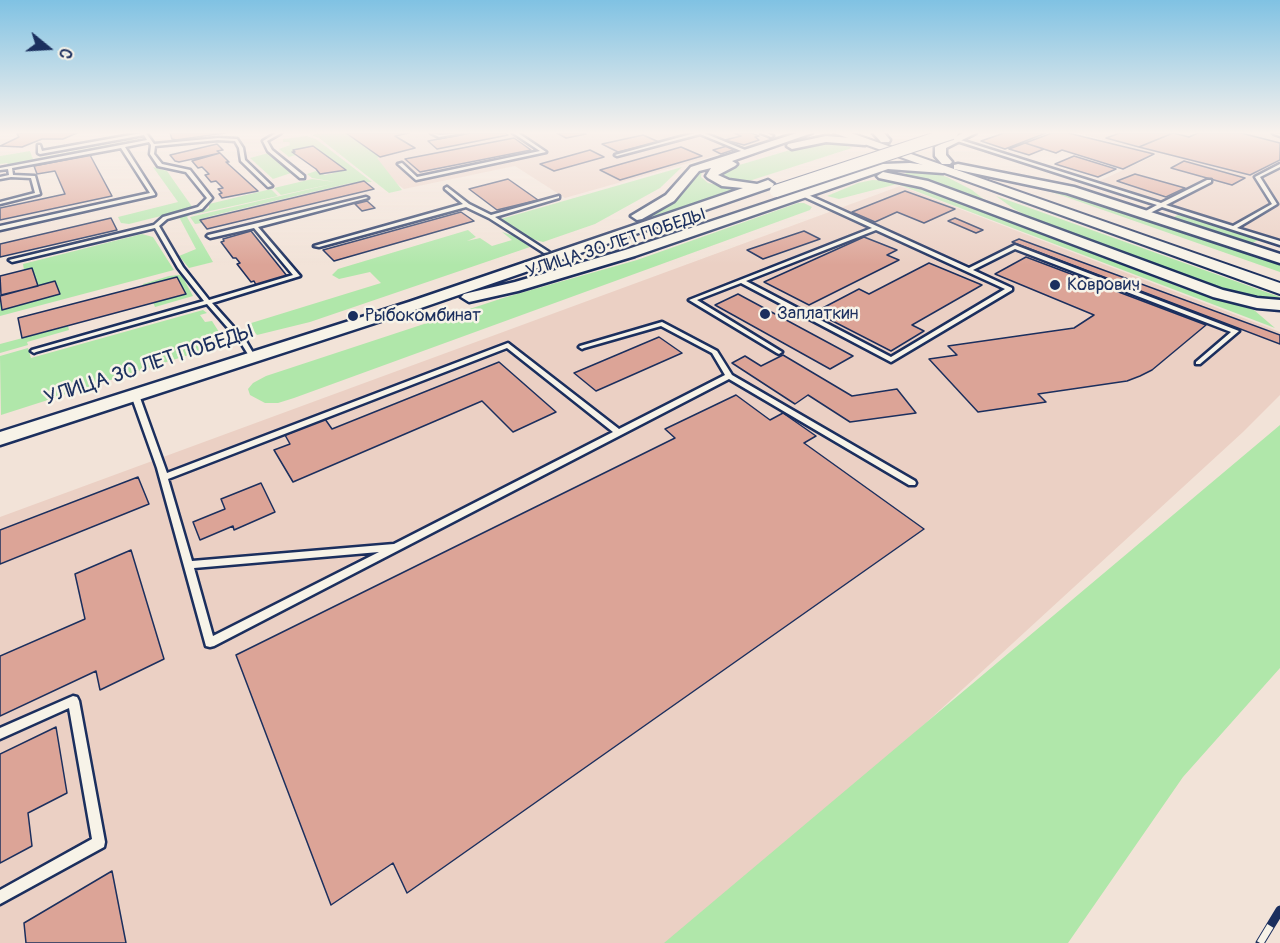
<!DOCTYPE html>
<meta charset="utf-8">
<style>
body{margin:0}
#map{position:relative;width:1280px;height:943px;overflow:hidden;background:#f2e3d8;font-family:Pangolin,sans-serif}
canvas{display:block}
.north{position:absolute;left:18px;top:18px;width:60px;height:60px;-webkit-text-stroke:4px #f7f3e8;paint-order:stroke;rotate:108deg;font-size:16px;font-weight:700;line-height:24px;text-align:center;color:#1b2f5e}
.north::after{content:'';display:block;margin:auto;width:21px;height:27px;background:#1b2f5e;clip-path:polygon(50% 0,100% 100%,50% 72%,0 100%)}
</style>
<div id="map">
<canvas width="1280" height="943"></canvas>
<div class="north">С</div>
</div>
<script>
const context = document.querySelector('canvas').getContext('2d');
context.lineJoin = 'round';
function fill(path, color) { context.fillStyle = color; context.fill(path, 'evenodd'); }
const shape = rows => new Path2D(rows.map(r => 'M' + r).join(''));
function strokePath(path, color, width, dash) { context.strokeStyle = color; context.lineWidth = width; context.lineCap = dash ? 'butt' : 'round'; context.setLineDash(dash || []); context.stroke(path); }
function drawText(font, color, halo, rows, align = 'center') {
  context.font = font + ' Pangolin,sans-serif'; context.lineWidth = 5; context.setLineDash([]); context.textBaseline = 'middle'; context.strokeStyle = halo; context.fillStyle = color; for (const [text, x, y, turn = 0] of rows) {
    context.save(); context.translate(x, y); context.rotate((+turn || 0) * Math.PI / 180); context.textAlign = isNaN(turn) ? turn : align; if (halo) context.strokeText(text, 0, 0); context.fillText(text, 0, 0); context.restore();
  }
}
fill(shape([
 [330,133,753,133,770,140,565,198,515,166,404,189],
 [1078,133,1280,133,1280,240,1097,182,1156,155],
 [900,186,1280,332,1280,395,1243,432,686,943,0,943,0,517]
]), '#ebd0c4');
fill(shape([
 [321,133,346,133,380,157,377,158,402,190,389,193,319,138,311,135],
 [307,136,316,139,372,182,351,183,215,215,201,219,202,223,195,224,190,217,336,183,281,195,274,188,312,179,335,182,312,178,307,174,316,171,325,175,345,170,313,146,293,150,296,155,289,157,279,149,290,145,289,142,283,142,283,139],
 [131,138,135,142,9,166,7,163,0,164,0,156,30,151,33,159,127,141],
 [832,140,852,148,749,181,731,180,722,174,729,168,817,142],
 [268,153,290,171,291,173,273,179,250,158],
 [153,167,167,171,193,208,129,224,121,223,118,217,178,202],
 [682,167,660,188,595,224,543,242,529,238,501,219],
 [904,168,929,171,947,177,972,190,991,205,923,179,906,175],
 [702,170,701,177,708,183,738,189,632,223,672,203],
 [872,180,896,181,914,185,1177,286,1254,310,1275,328,897,184,839,199,827,196,858,183],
 [1029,184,1062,191,1280,263,1280,272],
 [271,189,278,196,192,215,209,208,209,204],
 [996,196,1280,297,1280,299,1249,296,1212,285,1037,221,1014,209],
 [798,203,804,203,812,207,810,210,294,398,278,403,265,403,250,395,248,389,253,383,266,376,503,298,637,260],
 [191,214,187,217,213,262,189,268,179,256,196,249,179,217],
 [1178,215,1187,217,1258,240,1249,245,1172,218],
 [468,230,476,237,467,241,480,238,492,246,512,240,502,232,514,236,530,247,310,322,257,335,248,324,381,283,370,272,339,279,332,275,338,269],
 [142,234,153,237,174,270,0,316,0,301,3,310,60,294,55,281,38,286,24,270,23,264],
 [179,275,182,276,193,296,155,307,153,302,186,293,177,277,142,286,143,284,169,276],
 [203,310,207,313,200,315,205,322,212,321,226,343,1,415,0,356,28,348,31,358],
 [68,326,69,330,27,342,28,345,0,353,0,344],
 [1280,425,1280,668,1183,777,1068,943,664,943]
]), '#b0e7aa');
const building = shape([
 [23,133,77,133,63,139,42,139,22,147,0,146,19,137,17,134,23,133],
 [170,133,225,133,176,140,172,139,170,133],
 [346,133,409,133,395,136,415,148,380,157,346,133],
 [471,133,505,133,508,135,437,149,428,141,471,133],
 [557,133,585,133,586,134,566,138,557,133],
 [734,133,751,133,759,136,755,137,759,140,744,145,725,140,741,136,734,133],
 [1004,133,1046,133,1005,149,981,141,1004,133],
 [1052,133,1068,133,1154,154,1123,169,1062,150,1056,153,1025,143,1052,133],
 [1120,133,1173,133,1139,147,1106,138,1120,133],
 [1173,133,1189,137,1198,133,1241,133,1280,143,1280,160,1250,175,1139,147,1173,133],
 [643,135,659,142,618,152,602,144,643,135],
 [514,138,531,150,420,172,405,159,514,138],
 [1025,143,1044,149,1029,155,1009,149,1025,143],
 [217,144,223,150,217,151,220,153,179,162,175,161,170,155,217,144],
 [313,146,346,170,320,174,316,169,292,152,295,152,293,150,313,146],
 [727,146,736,149,721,154,713,150,727,146],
 [681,147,702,156,620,180,600,170,681,147],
 [590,150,604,157,554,171,540,164,590,150],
 [220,153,229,162,226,162,258,191,222,198,219,194,222,193,218,189,223,188,216,181,211,182,205,175,209,174,202,167,198,168,192,161,220,153],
 [90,155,112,196,0,220,0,208,65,194,55,171,37,174,34,166,90,155],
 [1074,156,1116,169,1098,177,1055,164,1074,156],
 [1184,161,1245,178,1232,185,1171,168,1184,161],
 [1135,174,1185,188,1166,197,1117,181,1135,174],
 [508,179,538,200,497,210,469,189,508,179],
 [364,181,374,189,207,229,200,220,364,181],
 [905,191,955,209,924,223,897,212,875,222,852,212,905,191],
 [367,201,375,208,362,211,355,204,367,201],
 [461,212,474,221,334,261,323,250,461,212],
 [111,218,117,230,0,257,0,244,111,218],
 [955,218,983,230,976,233,948,221,955,218],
 [251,231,287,276,256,285,254,281,251,282,237,264,240,263,236,258,233,258,221,242,224,241,223,239,251,231],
 [804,231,820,239,763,259,747,250,804,231],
 [864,237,897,250,887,255,899,260,809,305,764,282,864,237],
 [1019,239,1280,335,1280,344,1012,242,1019,239],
 [1026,257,1206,325,1152,370,1140,376,1127,381,1038,394,1046,402,978,412,929,359,957,355,948,346,1074,328,1094,315,995,274,1026,257],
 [929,263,982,285,912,325,924,331,891,351,815,312,859,289,869,294,929,263],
 [32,268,38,286,1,295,0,276,32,268],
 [177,277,186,294,22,338,18,318,177,277],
 [55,281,60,294,2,310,0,296,55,281],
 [738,294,853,356,830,369,715,305,738,294],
 [659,337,682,353,596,391,574,373,659,337],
 [783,355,852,396,897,389,916,413,850,422,808,395,795,404,732,363,745,356,761,366,783,355],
 [499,362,556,412,513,432,482,401,293,482,274,450,290,444,285,435,325,419,332,429,499,362],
 [736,395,770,420,783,413,816,436,804,443,924,529,407,893,393,863,331,905,236,655,675,438,665,429,736,395],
 [138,477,149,504,0,564,0,530,138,477],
 [261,483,275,512,234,530,233,526,200,540,193,522,225,509,221,499,261,483],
 [131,550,164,659,100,690,96,671,0,716,0,656,85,619,75,574,131,550],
 [56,727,67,793,28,813,32,846,0,863,0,754,56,727],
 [112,871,126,943,26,943,24,923,112,871]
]);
fill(building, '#dca497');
strokePath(building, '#1b2f5e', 1.5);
const service = shape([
 [142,133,146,133,154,144,218,138,237,139,243,148,245,160,272,186,268,187,241,161,239,148,235,141,218,140,155,146,154,154,162,164,190,170,212,198,202,209,167,219,159,226,183,267,209,300,293,275,254,228,210,238,207,236,208,235,366,197,368,198,258,227,300,276,212,303,246,341,256,358,255,359,251,359,241,343,207,304,36,352,34,353,31,351,32,350,204,301,178,268,155,228,12,262,9,260,154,225,163,217,198,207,207,198,186,172,158,166,150,154,151,145,149,142,125,147,155,194,155,195,0,230,0,226,150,193,121,148,12,168,13,175,35,176,40,194,0,204,0,202,35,193,31,178,11,177,0,179,0,177,9,175,8,169,0,170,0,168,147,140,144,135,40,154,38,153,38,145,40,145,42,151,142,133],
 [276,133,281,133,267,141,272,150,304,176,304,178,300,178,268,151,263,141,276,133],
 [431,133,440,135,462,133,439,137,431,133],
 [513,133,518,133,546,152,416,180,398,164,402,163,417,177,540,151,513,133],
 [695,133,704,133,750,152,746,153,700,134,617,156,615,155,695,133],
 [761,133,767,133,773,136,771,137,761,133],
 [1273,133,1280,134,1280,136,1274,134,1273,133],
 [951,137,1161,203,1207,180,1211,180,1211,182,1166,205,1233,226,1272,204,1255,177,1280,164,1280,167,1260,177,1277,204,1237,228,1280,241,1280,245,1162,207,1146,215,1142,215,1142,213,1157,205,951,139,951,137],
 [447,187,469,204,491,215,559,196,559,198,495,217,549,252,544,253,489,218,466,207,319,247,314,246,463,204,445,189,445,188,447,187],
 [800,193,804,193,969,268,1015,245,1239,331,1200,364,1196,364,1196,362,1231,332,1015,249,973,270,1012,288,1012,290,891,362,741,283,697,300,782,352,779,354,777,353,689,300,872,228,800,195,800,193],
 [876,230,1005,289,891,357,746,281,876,230],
 [662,322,717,351,732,375,915,481,916,483,915,485,909,485,729,379,214,646,210,647,206,646,157,468,131,395,132,393,138,393,139,395,167,473,508,343,619,429,725,375,712,353,661,326,584,348,582,349,579,347,580,346,662,322],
 [507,348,613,432,394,544,192,561,168,479,507,348],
 [379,552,213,636,194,568,379,552],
 [73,696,77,697,79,701,105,842,104,847,0,904,0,890,92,839,69,708,0,739,0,728,73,696]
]);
const tertiary = shape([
 [797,133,812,133,732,161,737,164,735,166,718,175,729,180,757,184,768,180,774,184,772,187,421,308,0,445,0,432,409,302,743,188,722,186,708,178,706,176,711,168,699,171,674,201,642,219,637,220,631,216,666,195,691,167,797,133],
 [873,133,884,133,890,140,889,142,881,142,873,133],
 [963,133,976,133,946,148,946,155,952,162,950,164,942,164,935,156,935,147,963,133],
 [826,136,865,139,870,142,865,145,826,142,792,149,787,146,788,144,826,136],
 [910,163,943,167,949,170,943,173,888,169,635,256,518,291,469,302,461,297,464,294,515,282,625,250,883,164,910,163],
 [958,164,1074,187,1280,254,1280,263,1067,193,954,169,954,165,958,164],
 [883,172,928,181,1223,290,1257,298,1280,300,1280,310,1257,308,1213,297,921,187,879,178,877,176,883,172]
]);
const secondary = shape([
 [834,133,851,133,1280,283,1280,294,834,133]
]);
strokePath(service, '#1b2f5e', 5);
strokePath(tertiary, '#1b2f5e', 5);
strokePath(secondary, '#1b2f5e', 4);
fill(service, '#f7f3e8');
fill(tertiary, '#f7f3e8');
fill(secondary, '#f7f3e8');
const rail = shape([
 [1260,943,1280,910]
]);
strokePath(rail, '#1b2f5e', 9);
strokePath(rail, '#f7f3e8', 7, [20]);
const tertiaryBridge = shape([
 [776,191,952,133]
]);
strokePath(tertiaryBridge, '#1b2f5e', 14, []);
strokePath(tertiaryBridge, '#f7f3e8', 12);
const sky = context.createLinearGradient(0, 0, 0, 265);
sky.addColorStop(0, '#80c2e3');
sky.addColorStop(0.5, '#f9f2ed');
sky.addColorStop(1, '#f9f2ed00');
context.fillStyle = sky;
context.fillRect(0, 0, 1280, 265);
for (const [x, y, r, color] of [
 [1055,285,6,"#1b2f5e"],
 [765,314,6,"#1b2f5e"],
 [353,316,6,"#1b2f5e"]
]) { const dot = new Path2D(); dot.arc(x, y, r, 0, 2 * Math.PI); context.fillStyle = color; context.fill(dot); strokePath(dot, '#f7f3e8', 2); }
drawText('18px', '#1b2f5e', '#f7f3e8', [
 ["УЛИЦА 30 ЛЕТ ПОБЕДЫ",616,244,-18]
]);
drawText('18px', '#1b2f5e', '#f7f3e8', [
 ["Коврович",1067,285],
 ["Заплаткин",777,314],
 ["Рыбокомбинат",365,316]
], 'left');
drawText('21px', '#1b2f5e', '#f7f3e8', [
 ["УЛИЦА 30 ЛЕТ ПОБЕДЫ",149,366,-18]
]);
</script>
